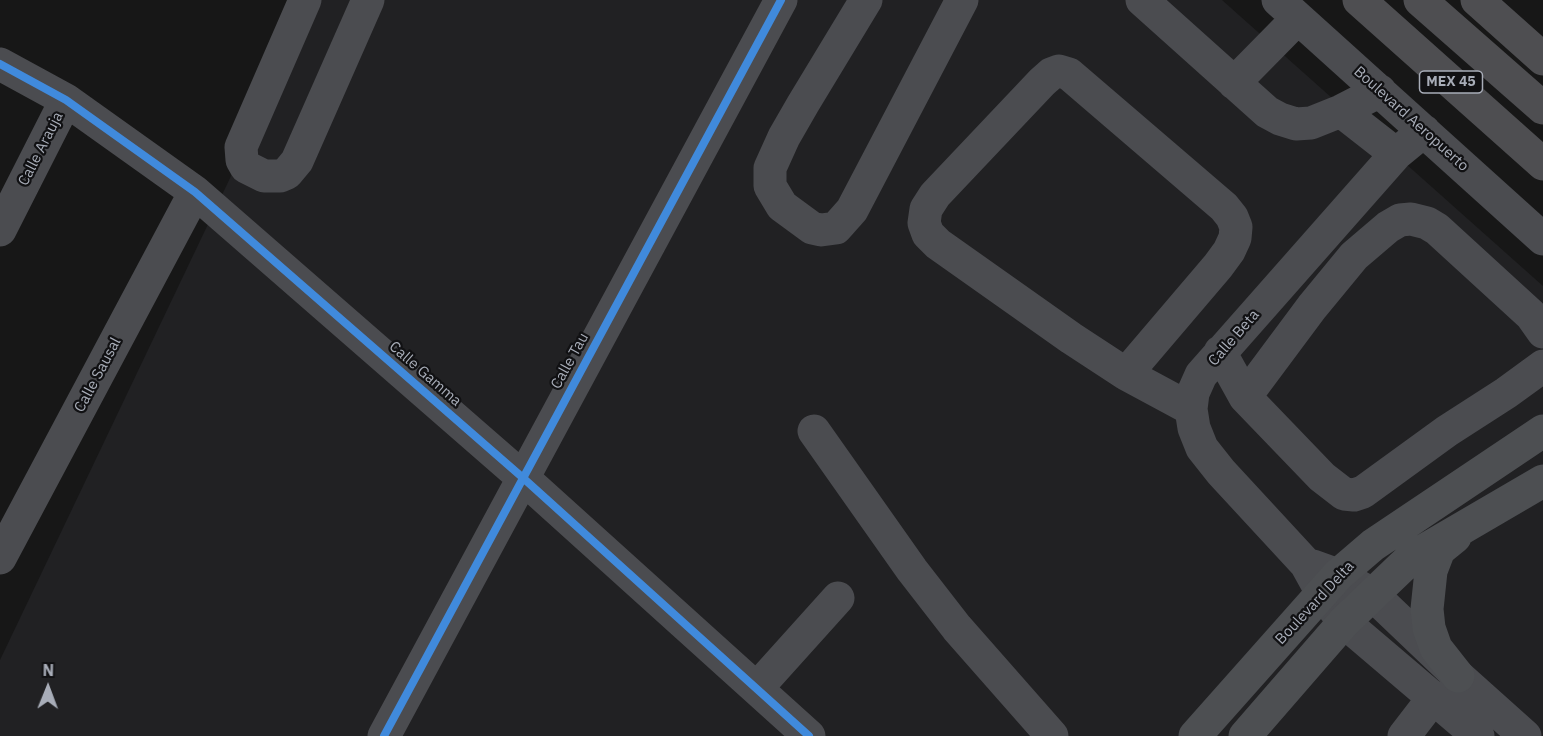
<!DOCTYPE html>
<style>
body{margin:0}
#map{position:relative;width:1543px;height:736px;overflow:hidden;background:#171717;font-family:"IBM Plex Sans",sans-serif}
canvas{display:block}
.north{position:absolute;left:18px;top:658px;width:60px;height:60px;-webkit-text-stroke:4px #111113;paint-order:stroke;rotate:1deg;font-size:16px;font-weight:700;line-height:24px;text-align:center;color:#a8adb8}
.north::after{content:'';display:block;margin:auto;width:21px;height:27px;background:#a8adb8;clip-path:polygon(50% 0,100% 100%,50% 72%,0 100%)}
</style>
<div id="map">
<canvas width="1543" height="736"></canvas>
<div class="north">N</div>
</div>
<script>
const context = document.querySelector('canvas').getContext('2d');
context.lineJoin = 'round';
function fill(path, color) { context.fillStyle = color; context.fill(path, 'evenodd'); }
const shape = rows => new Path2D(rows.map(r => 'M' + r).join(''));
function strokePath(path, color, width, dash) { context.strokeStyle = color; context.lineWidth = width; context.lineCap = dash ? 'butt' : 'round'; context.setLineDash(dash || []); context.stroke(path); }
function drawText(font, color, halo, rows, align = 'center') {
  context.font = font + ' "IBM Plex Sans",sans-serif'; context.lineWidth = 4.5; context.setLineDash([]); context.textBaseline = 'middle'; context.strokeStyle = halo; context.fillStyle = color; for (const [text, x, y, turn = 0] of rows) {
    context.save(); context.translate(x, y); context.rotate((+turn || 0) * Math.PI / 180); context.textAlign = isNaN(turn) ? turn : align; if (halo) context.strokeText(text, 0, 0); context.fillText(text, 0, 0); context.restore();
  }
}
fill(shape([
 [315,0,1222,0,1543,286,1543,736,0,736,0,660]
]), '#212123');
strokePath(shape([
 [305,0,241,147,242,160,246,167,264,176,280,176,287,173,297,161,368,0],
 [866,0,803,104,784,137,770,168,770,186,782,206,812,228,821,230,836,228,852,210,962,0],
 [1142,0,1267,112,1280,119,1296,124,1311,123,1341,111,1380,91],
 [1278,0,1543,239],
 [0,64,66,100,195,192,522,477,809,736],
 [1234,83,1298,18],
 [1341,111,1396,154],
 [1424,131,1396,154,1201,375,1193,393,1191,409,1194,428,1202,448,1221,472,1306,564,1322,593,1344,622,1478,736],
 [0,230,66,100],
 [1220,352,1245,397,1322,477,1344,494,1354,495,1363,492,1447,431,1506,393,1543,366],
 [1126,374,1218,266,1229,251,1235,238,1236,227,1232,217,1224,207,1069,74,1059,71,1051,74,1042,82,935,195,926,209,924,223,928,234,938,244,1071,338,1126,374,1191,409],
 [1245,397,1312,307,1354,256,1388,227,1400,220,1411,219,1427,223,1437,229,1531,315,1543,332],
 [814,431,912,570,957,628,1052,736],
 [0,558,195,192],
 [1313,566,1338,575,1372,594,1458,676,1525,736],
 [757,688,838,598],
 [384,736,781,0],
 [1404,736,1434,697]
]), '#4b4c50', 33);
strokePath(shape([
 [1455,537,1439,550,1431,571,1427,609,1429,628,1436,648,1458,676],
 [1195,736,1338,575,1373,545,1543,431],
 [1245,736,1344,622,1411,558,1543,481]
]), '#4d4f52', 33);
strokePath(shape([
 [1359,0,1543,164],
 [1420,0,1543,108],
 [1477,0,1543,59]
]), '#4e4e51', 33);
strokePath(shape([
 [0,64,66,100,195,192,522,477,809,736],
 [384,736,781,0]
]), '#408adc', 8);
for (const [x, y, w] of [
 [1451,82,63]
]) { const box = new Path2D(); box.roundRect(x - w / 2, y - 11, w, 22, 4.5); context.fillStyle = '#111113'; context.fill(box); strokePath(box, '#a8adb8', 1.5); }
drawText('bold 14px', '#a8adb8', null, [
 ["MEX 45",1451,82]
]);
drawText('15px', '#a8adb8', '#111113', [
 ["Boulevard Aeropuerto",1411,119,42],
 ["Calle Arauja",41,149,-63],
 ["Calle Beta",1234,338,-49],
 ["Calle Tau",570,361,-61],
 ["Calle Gamma",425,374,41],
 ["Calle Sausal",98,375,-62],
 ["Boulevard Delta",1315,603,-47]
]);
</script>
